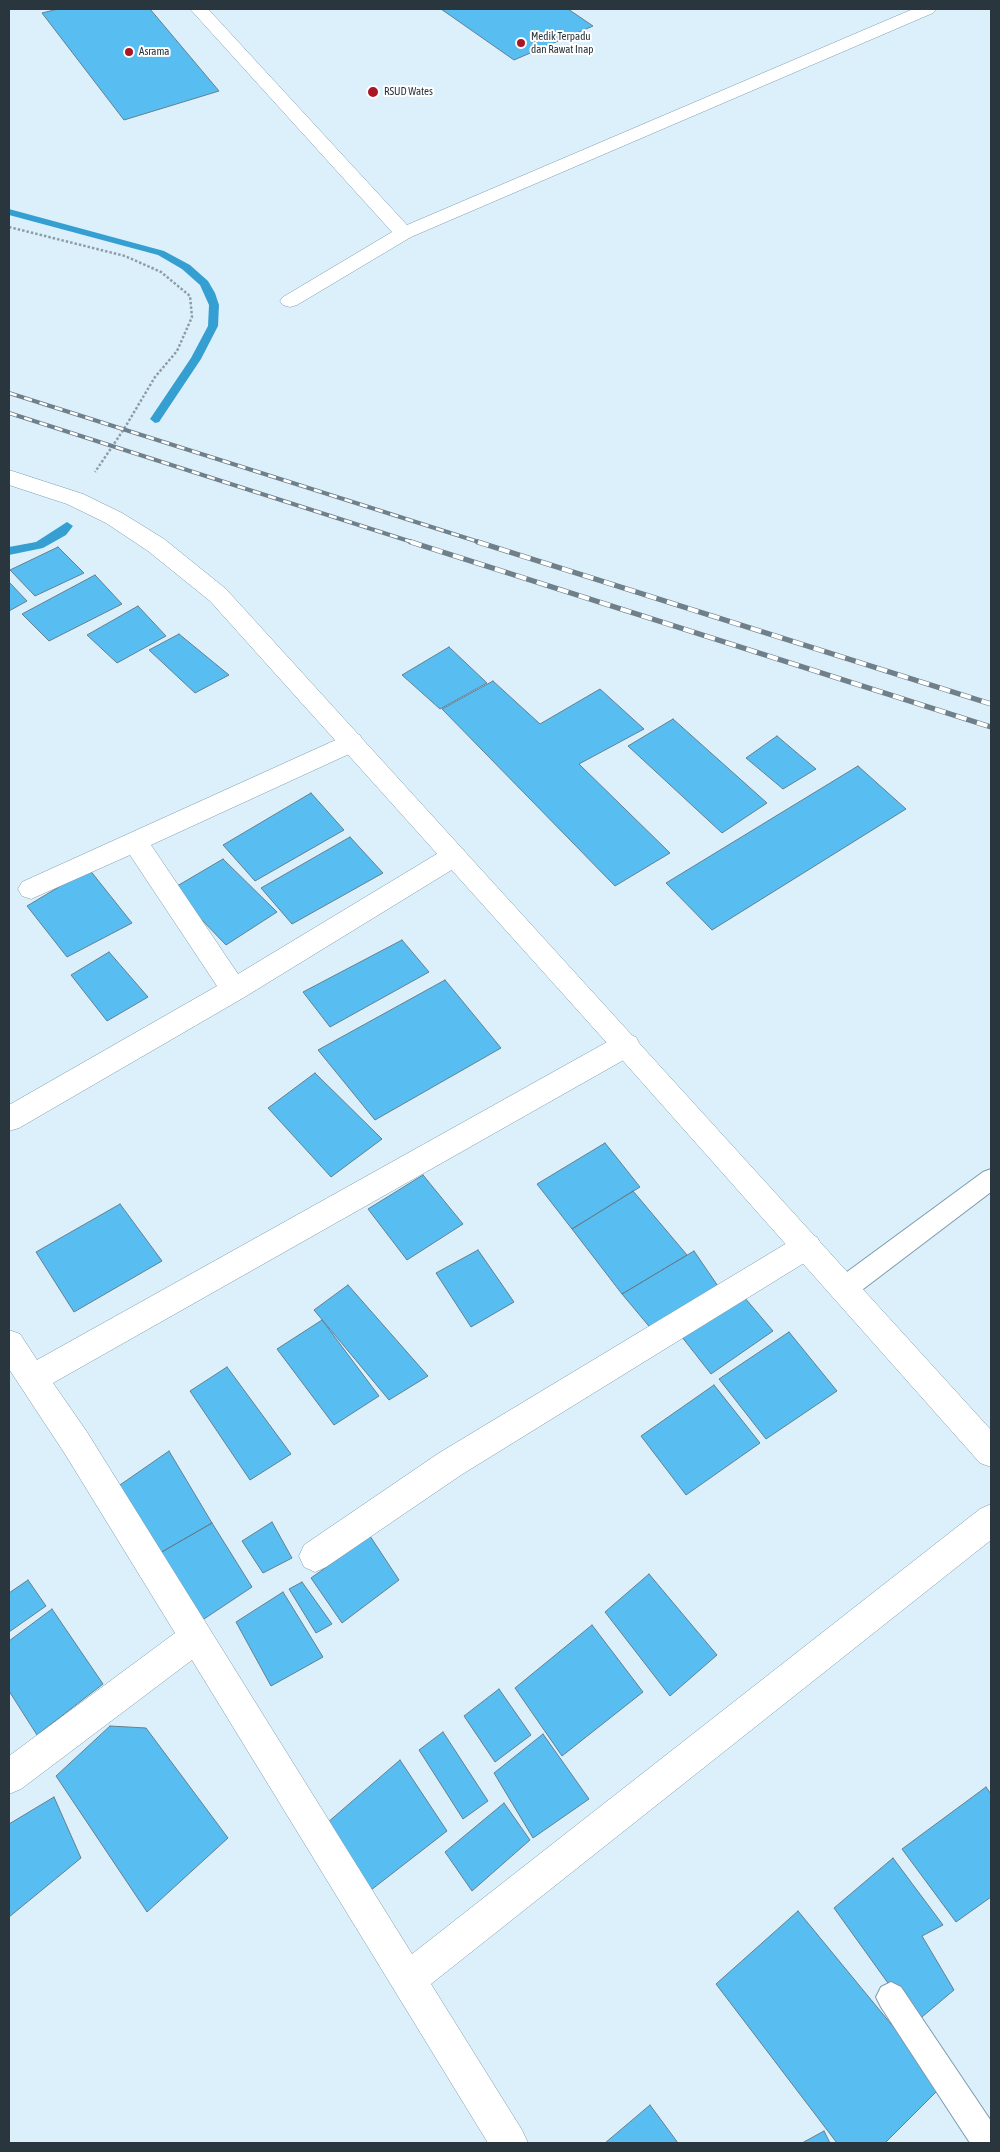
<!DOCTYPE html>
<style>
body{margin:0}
#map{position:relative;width:1000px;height:2152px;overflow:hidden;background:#dcf0fc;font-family:"Asap Condensed",sans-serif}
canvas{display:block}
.frame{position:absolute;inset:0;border:10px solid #29363e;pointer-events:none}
</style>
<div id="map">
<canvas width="1000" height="2152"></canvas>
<div class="frame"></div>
</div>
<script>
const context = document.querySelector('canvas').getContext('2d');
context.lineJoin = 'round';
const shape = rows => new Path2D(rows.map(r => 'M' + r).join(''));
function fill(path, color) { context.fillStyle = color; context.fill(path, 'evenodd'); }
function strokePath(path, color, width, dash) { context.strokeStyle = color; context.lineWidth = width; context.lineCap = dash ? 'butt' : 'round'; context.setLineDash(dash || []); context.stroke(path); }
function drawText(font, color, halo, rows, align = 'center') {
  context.font = font + ' "Asap Condensed",sans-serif'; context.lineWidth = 4; context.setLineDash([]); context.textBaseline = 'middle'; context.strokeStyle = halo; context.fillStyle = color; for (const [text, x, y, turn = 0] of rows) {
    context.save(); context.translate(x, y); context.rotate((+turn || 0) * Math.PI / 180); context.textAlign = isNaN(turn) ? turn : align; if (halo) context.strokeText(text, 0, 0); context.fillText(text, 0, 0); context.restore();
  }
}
fill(shape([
 [9,209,164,251,190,265,208,281,215,293,219,305,218,326,201,359,159,422,155,423,150,419,191,358,208,326,209,305,200,285,182,269,158,255,9,215,9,209],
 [67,522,73,526,66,535,43,548,9,555,9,547,36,542,67,522]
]), '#359fd2');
const building = shape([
 [58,9,150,9,219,91,124,120,42,13,58,9],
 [441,9,568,9,593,26,514,60,441,9],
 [58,547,84,573,35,596,10,570,58,547],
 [95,575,122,604,49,641,22,614,95,575],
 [9,582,27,601,9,611,9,582],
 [138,606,166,636,117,663,87,635,138,606],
 [179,634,229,675,195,693,149,650,179,634],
 [449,647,487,683,440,709,402,675,449,647],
 [493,681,540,724,600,689,644,729,579,764,670,853,615,886,442,709,493,681],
 [673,719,767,803,722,833,628,746,673,719],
 [777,736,816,769,783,789,746,758,777,736],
 [858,766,906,809,712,930,666,883,858,766],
 [311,793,344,830,255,881,223,845,311,793],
 [350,837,383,873,292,924,261,888,350,837],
 [223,859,277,912,226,945,172,889,223,859],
 [89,869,132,923,67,957,27,906,89,869],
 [402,940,429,972,330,1027,303,992,402,940],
 [109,952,148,997,107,1021,71,975,109,952],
 [445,980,501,1048,375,1120,318,1050,445,980],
 [315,1073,382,1139,331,1177,268,1108,315,1073],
 [605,1143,640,1187,572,1229,537,1184,605,1143],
 [423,1175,463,1224,407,1260,368,1209,423,1175],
 [633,1191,687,1255,622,1294,572,1229,633,1191],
 [120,1204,162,1261,74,1312,36,1252,120,1204],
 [478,1250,514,1302,471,1327,436,1273,478,1250],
 [694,1251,720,1289,653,1331,622,1294,694,1251],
 [348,1285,428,1376,389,1400,314,1310,348,1285],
 [739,1291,773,1331,711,1374,678,1332,739,1291],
 [322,1320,379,1396,334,1425,277,1349,322,1320],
 [789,1332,837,1391,766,1439,719,1379,789,1332],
 [227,1367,291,1454,250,1480,190,1391,227,1367],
 [714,1385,760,1443,686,1495,641,1436,714,1385],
 [169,1451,212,1523,160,1553,117,1487,169,1451],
 [272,1522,292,1558,263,1573,242,1541,272,1522],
 [212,1523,252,1587,198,1623,160,1553,212,1523],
 [370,1536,399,1580,342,1623,311,1578,370,1536],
 [649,1574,717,1655,670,1696,605,1612,649,1574],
 [28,1580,46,1606,9,1632,9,1593,28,1580],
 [302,1582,332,1624,316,1633,289,1589,302,1582],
 [283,1592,323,1657,271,1686,236,1622,283,1592],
 [52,1609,103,1684,37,1735,9,1691,9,1641,52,1609],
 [592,1625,643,1692,562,1756,515,1688,592,1625],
 [499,1689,531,1735,495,1762,464,1716,499,1689],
 [110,1726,146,1728,228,1838,147,1912,56,1776,110,1726],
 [443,1732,488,1801,463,1819,419,1750,443,1732],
 [543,1734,589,1799,533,1838,494,1773,543,1734],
 [400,1760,447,1831,371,1890,327,1823,400,1760],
 [986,1787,991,1794,991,1897,956,1922,902,1849,986,1787],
 [54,1797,81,1858,9,1917,9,1824,54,1797],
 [504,1803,530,1840,472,1891,445,1852,504,1803],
 [893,1858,943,1925,922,1936,954,1990,916,2022,834,1908,893,1858],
 [798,1911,942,2086,885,2143,837,2143,716,1984,798,1911],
 [650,2105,678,2143,605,2143,650,2105],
 [824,2131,830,2143,802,2143,824,2131]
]);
fill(building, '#58bdf1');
strokePath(building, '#628092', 1);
const lane = shape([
 [991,1169,991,1192,854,1296,845,1299,836,1296,833,1288,836,1280,983,1172,991,1169],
 [891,1982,901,1987,991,2121,991,2143,970,2143,881,2007,876,1997,881,1987,891,1982]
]);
const street = shape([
 [190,9,208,9,407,225,913,9,936,9,933,13,411,237,297,305,290,307,283,305,280,301,283,297,392,232,190,9],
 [351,733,360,735,363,742,360,749,151,845,238,974,445,849,454,846,463,849,467,856,463,863,243,998,19,1128,9,1131,9,1105,217,986,130,855,31,899,22,896,18,889,22,882,351,733],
 [626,1033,636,1037,640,1045,636,1053,53,1383,87,1432,412,1954,980,1509,991,1504,991,1540,431,1984,522,2130,528,2143,488,2143,192,1660,21,1789,9,1794,9,1756,175,1633,65,1454,9,1369,9,1330,20,1334,37,1360,616,1037,626,1033],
 [807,1233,817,1237,822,1246,817,1255,461,1475,326,1567,315,1572,304,1567,299,1556,304,1545,439,1453,797,1237,807,1233]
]);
const secondary = shape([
 [9,470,83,494,122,513,164,539,226,589,991,1430,991,1467,980,1463,616,1053,210,601,148,551,106,523,67,504,9,485,9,470]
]);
strokePath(lane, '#7b9aac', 2);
strokePath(street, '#7b9aac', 1);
strokePath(secondary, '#7b9aac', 1);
strokePath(shape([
 [9,227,125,256,161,272,190,296,192,317,177,351,155,377,124,429,95,472]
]), '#8d9da8', 2.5, [2.5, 2]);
fill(lane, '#fff');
fill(street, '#fff');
fill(secondary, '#fff');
const railFar1 = shape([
 [9,393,482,543],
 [9,413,415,543]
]);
const rail = shape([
 [411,542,991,727],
 [478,542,991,704]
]);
strokePath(railFar1, '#70808a', 4);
strokePath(rail, '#70808a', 5.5);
strokePath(railFar1, '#fff', 2.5, [8]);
strokePath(rail, '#fff', 4, [11]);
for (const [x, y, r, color] of [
 [521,43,5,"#ab1624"],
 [129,52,5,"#ab1624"],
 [373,92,6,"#ab1624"]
]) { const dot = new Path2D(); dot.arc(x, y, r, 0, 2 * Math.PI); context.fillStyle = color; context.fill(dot); strokePath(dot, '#fff', 2); }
drawText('11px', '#29363e', '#fff', [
 ["Medik Terpadu",531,37],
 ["dan Rawat Inap",531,50],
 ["Asrama",139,52],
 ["RSUD Wates",384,92]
], 'left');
</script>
